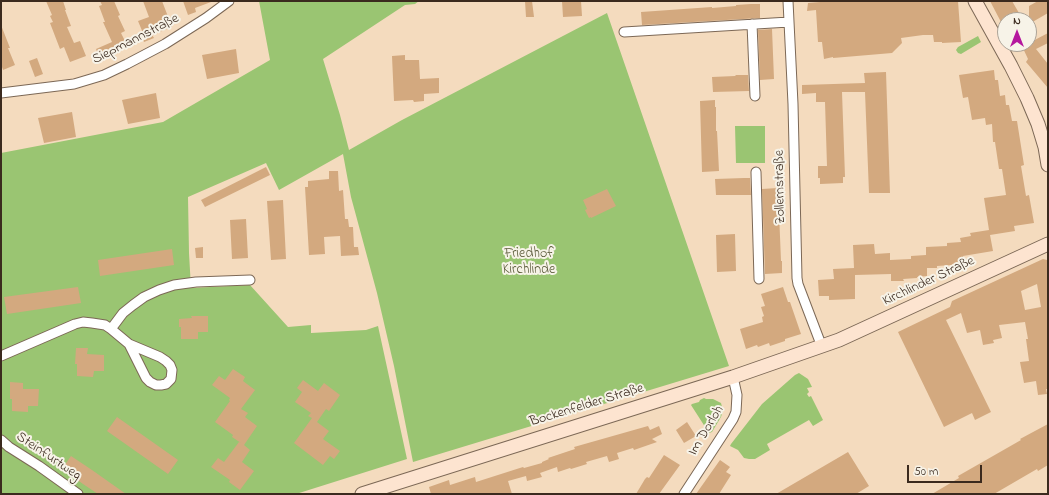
<!DOCTYPE html>
<meta charset="utf-8">
<style>
body{margin:0}
#map{position:relative;width:1049px;height:495px;overflow:hidden;background:#f4dbbe;font-family:"Indie Flower",sans-serif}
canvas{display:block}
.frame{position:absolute;inset:0;border:2px solid #3b2a1e;pointer-events:none}
.north{position:absolute;left:997px;top:12px;width:40px;height:40px;box-sizing:border-box;background:#f7f3e8;border:1px solid #aca397;border-radius:50%;rotate:0deg;font-size:11px;font-weight:700;line-height:16px;text-align:center;color:#3b2a1e}
.north::after{content:'';display:block;margin:auto;width:14px;height:18px;background:#b5179e;clip-path:polygon(50% 0,100% 100%,50% 72%,0 100%)}
.scale{position:absolute;left:907px;top:465px;width:75px;height:18px;box-sizing:border-box;border:2px solid #3b2a1e;border-top:0;padding-left:5px;font-size:12px;line-height:14px;white-space:nowrap;color:#3b2a1e;-webkit-text-stroke:3px #f7f3e8;paint-order:stroke}
</style>
<div id="map">
<canvas width="1049" height="495"></canvas>
<div class="frame"></div>
<div class="north">N</div>
<div class="scale">50 m</div>
</div>
<script>
const context = document.querySelector('canvas').getContext('2d');
context.lineJoin = 'round';
function fill(path, color) { context.fillStyle = color; context.fill(path, 'evenodd'); }
const shape = rows => new Path2D(rows.map(r => 'M' + r).join(''));
function strokePath(path, color, width, dash) { context.strokeStyle = color; context.lineWidth = width; context.lineCap = dash ? 'butt' : 'round'; context.setLineDash(dash || []); context.stroke(path); }
function drawText(font, color, halo, rows, align = 'center') {
  context.font = font + ' "Indie Flower",sans-serif'; context.lineWidth = 4; context.setLineDash([]); context.textBaseline = 'middle'; context.strokeStyle = halo; context.fillStyle = color; for (const [text, x, y, turn = 0] of rows) {
    context.save(); context.translate(x, y); context.rotate((+turn || 0) * Math.PI / 180); context.textAlign = isNaN(turn) ? turn : align; if (halo) context.strokeText(text, 0, 0); context.fillText(text, 0, 0); context.restore();
  }
}
fill(shape([
 [259,1,419,1,415,4,405,5,323,59,340,115,349,150,402,120,607,13,729,366,413,462,394,366,377,293,351,197,343,154,279,190,266,163,188,197,189,253,191,288,250,285,288,327,311,325,311,333,366,330,378,326,407,459,296,494,1,494,1,153,163,122,270,60],
 [978,36,981,42,961,54,958,53,956,50,958,47],
 [735,126,765,126,765,163,736,163],
 [799,373,808,379,812,387,807,388,809,392,807,394,809,397,811,396,823,420,813,426,809,420,767,444,770,450,755,459,749,459,744,458,738,450,730,446,731,444,762,404,795,375],
 [704,398,706,399,713,399,721,403,723,411,721,417,712,432,709,433,691,405,692,404,699,402,700,400]
]), '#9ac572');
fill(shape([
 [46,1,63,1,66,10,65,10,71,26,67,27,74,43,80,41,86,56,70,62,64,47,60,49,50,23,53,22,50,16,52,15],
 [100,1,114,1,120,15,118,16,125,31,121,33,127,45,107,54,109,57,101,61,96,49,112,42,103,22,105,22,99,6,102,5],
 [143,1,162,1,172,27,152,35,154,38,144,42,141,34,143,33,138,21,149,17],
 [183,1,211,1,211,2,195,8,196,12,188,15],
 [525,1,532,1,534,17,526,17],
 [562,1,581,1,582,16,563,17],
 [820,1,958,1,961,42,942,43,942,42,934,42,933,35,923,35,901,38,902,43,892,53,833,58,833,57,824,59,822,42,818,42,816,10,807,11,808,3,820,2],
 [990,1,1012,1,1019,13,1001,22],
 [1038,1,1048,1,1048,13,1029,24,1029,6],
 [751,4,760,4,760,18,642,25,641,12,712,7,712,8,736,6,736,5],
 [1,25,10,48,8,48,15,65,3,70,1,64],
 [772,29,774,79,760,80,758,30],
 [1048,33,1048,43,1036,49,1048,64,1048,88,1026,62,1028,59,1021,44,1029,44,1029,43],
 [236,49,239,73,207,79,202,55],
 [405,55,405,60,419,60,420,79,439,78,439,93,424,94,424,101,414,102,413,100,394,101,392,56],
 [37,58,43,74,35,77,29,61],
 [994,70,995,80,998,80,1000,96,1005,95,1006,105,1009,105,1012,121,1017,121,1024,165,1021,166,1026,196,1029,195,1034,223,1014,226,1015,231,990,235,993,251,963,256,964,263,952,264,952,265,937,266,937,268,927,268,927,276,917,277,917,278,903,279,904,281,891,281,891,274,855,275,855,299,829,300,829,296,819,296,818,280,834,279,833,269,854,268,853,245,874,244,875,254,890,253,890,260,911,259,911,256,926,255,926,247,947,246,947,243,961,242,960,238,971,236,970,233,989,230,984,198,1006,195,1002,169,999,169,995,142,993,142,992,124,986,125,985,118,972,120,968,97,963,98,959,75],
 [886,72,890,193,869,193,865,92,842,92,845,177,843,177,843,183,820,184,820,178,818,178,818,166,827,166,825,102,816,102,816,93,802,94,802,85,865,83,864,73],
 [736,75,748,75,749,91,713,92,712,77,735,76],
 [156,93,160,118,128,124,122,100],
 [715,100,715,107,716,107,716,131,717,131,719,171,702,172,700,101],
 [72,112,76,137,44,143,38,118],
 [266,167,270,175,205,207,201,200],
 [329,171,338,171,339,191,343,190,345,219,348,219,349,227,353,227,354,247,358,247,359,255,341,256,340,236,324,237,325,254,309,255,305,187,308,187,308,181,329,179],
 [744,178,750,178,751,195,716,195,715,179],
 [778,188,781,261,782,261,782,273,765,274,762,189],
 [607,189,616,206,591,218,591,217,589,218,585,210,587,209,583,200],
 [283,200,286,259,271,260,267,201],
 [246,219,248,258,232,259,230,220],
 [735,234,736,271,717,272,716,235],
 [203,247,203,258,196,258,195,248],
 [172,249,174,265,100,276,98,260],
 [1043,259,1047,260,1048,266,1048,389,1046,389,1047,394,1038,395,1036,381,1024,383,1020,362,1029,361,1026,339,1028,339,1025,322,999,325,1002,338,993,340,994,343,983,345,980,330,967,333,961,313,946,320,991,412,975,420,972,413,944,427,898,332,950,307,952,301],
 [1037,284,1041,307,1025,310,1021,291],
 [78,287,81,303,7,314,4,297],
 [783,287,788,302,790,302,801,334,785,339,785,341,770,346,769,343,758,347,757,345,746,349,740,329,763,322,762,317,764,316,761,307,765,306,761,294],
 [191,316,208,316,208,332,198,332,198,339,181,339,181,327,179,327,179,319,192,318],
 [76,348,88,348,87,354,104,355,104,371,94,371,93,377,77,376,77,364,75,364],
 [233,369,245,377,243,381,255,390,241,409,248,413,245,417,257,426,244,445,250,450,242,462,254,471,240,490,229,482,230,480,211,467,218,458,224,462,239,442,241,443,232,437,233,435,215,422,230,401,229,400,230,398,212,385,219,376,225,380],
 [303,380,318,391,324,383,340,395,329,411,326,409,317,422,313,419,329,431,323,439,340,451,334,459,330,456,323,465,294,443,312,418,308,416,311,413,295,402,302,392,297,388],
 [10,382,23,383,23,389,39,389,38,406,28,406,28,412,12,411,12,399,10,399],
 [117,417,178,460,168,474,107,431],
 [687,422,696,436,684,443,676,430],
 [1048,424,1048,465,1038,471,1037,469,994,494,932,494,959,478,958,476,1021,440,1020,439],
 [648,426,650,430,659,426,662,434,652,439,657,442,634,450,633,448,617,453,619,459,609,462,607,456,586,462,587,464,571,469,570,468,558,472,557,467,540,473,542,477,527,481,526,476,508,481,512,494,431,494,429,487,449,480,450,485,475,477,476,482,523,467,524,468,542,463,542,462,549,459,548,458,575,449,574,447],
 [848,452,869,486,856,494,776,494],
 [664,455,680,465,659,494,636,494,645,479,647,477,649,478],
 [71,456,92,470,126,494,98,494,83,484,62,469],
 [720,460,730,467,726,472,731,475,719,494,696,494]
]), '#d3a97f');
const minor = shape([
 [788,1,793,104,797,278,798,284,822,347],
 [752,24,755,96],
 [624,32,789,22],
 [1,93,74,84,104,75,127,64,165,44,206,18,229,1],
 [756,172,759,279],
 [111,329,123,313,133,305,144,297,159,290,174,285,196,282,250,280],
 [1,356,75,324,83,322,92,323,105,325,111,329,129,344,160,357,166,361,170,365,172,370,171,379,166,384,161,385,156,385,150,382,146,378,129,344],
 [1,440,9,447,39,466,78,494],
 [684,494,733,419,736,412,737,395,733,377]
]);
const secondary = shape([
 [975,1,1011,66,1027,98,1038,124,1045,147,1048,165],
 [362,494,733,377,839,340,1048,244]
]);
strokePath(minor, '#7c6856', 11);
strokePath(secondary, '#7c6856', 15);
strokePath(minor, '#fff', 9);
strokePath(secondary, '#fde4d0', 13);
drawText('14px', '#3b2a1e', '#f7f3e8', [
 ["Siepmannstraße",136,40,-27],
 ["Zollernstraße",781,187,-91],
 ["Kirchlinder Straße",929,282,-25],
 ["Bockenfelder Straße",587,406,-17],
 ["Im Dorloh",707,431,-59],
 ["Steinfurtweg",48,457,34]
]);
drawText('14px', '#585837', '#f7f3e8', [
 ["Friedhof",529,255],
 ["Kirchlinde",529,271]
]);
</script>
